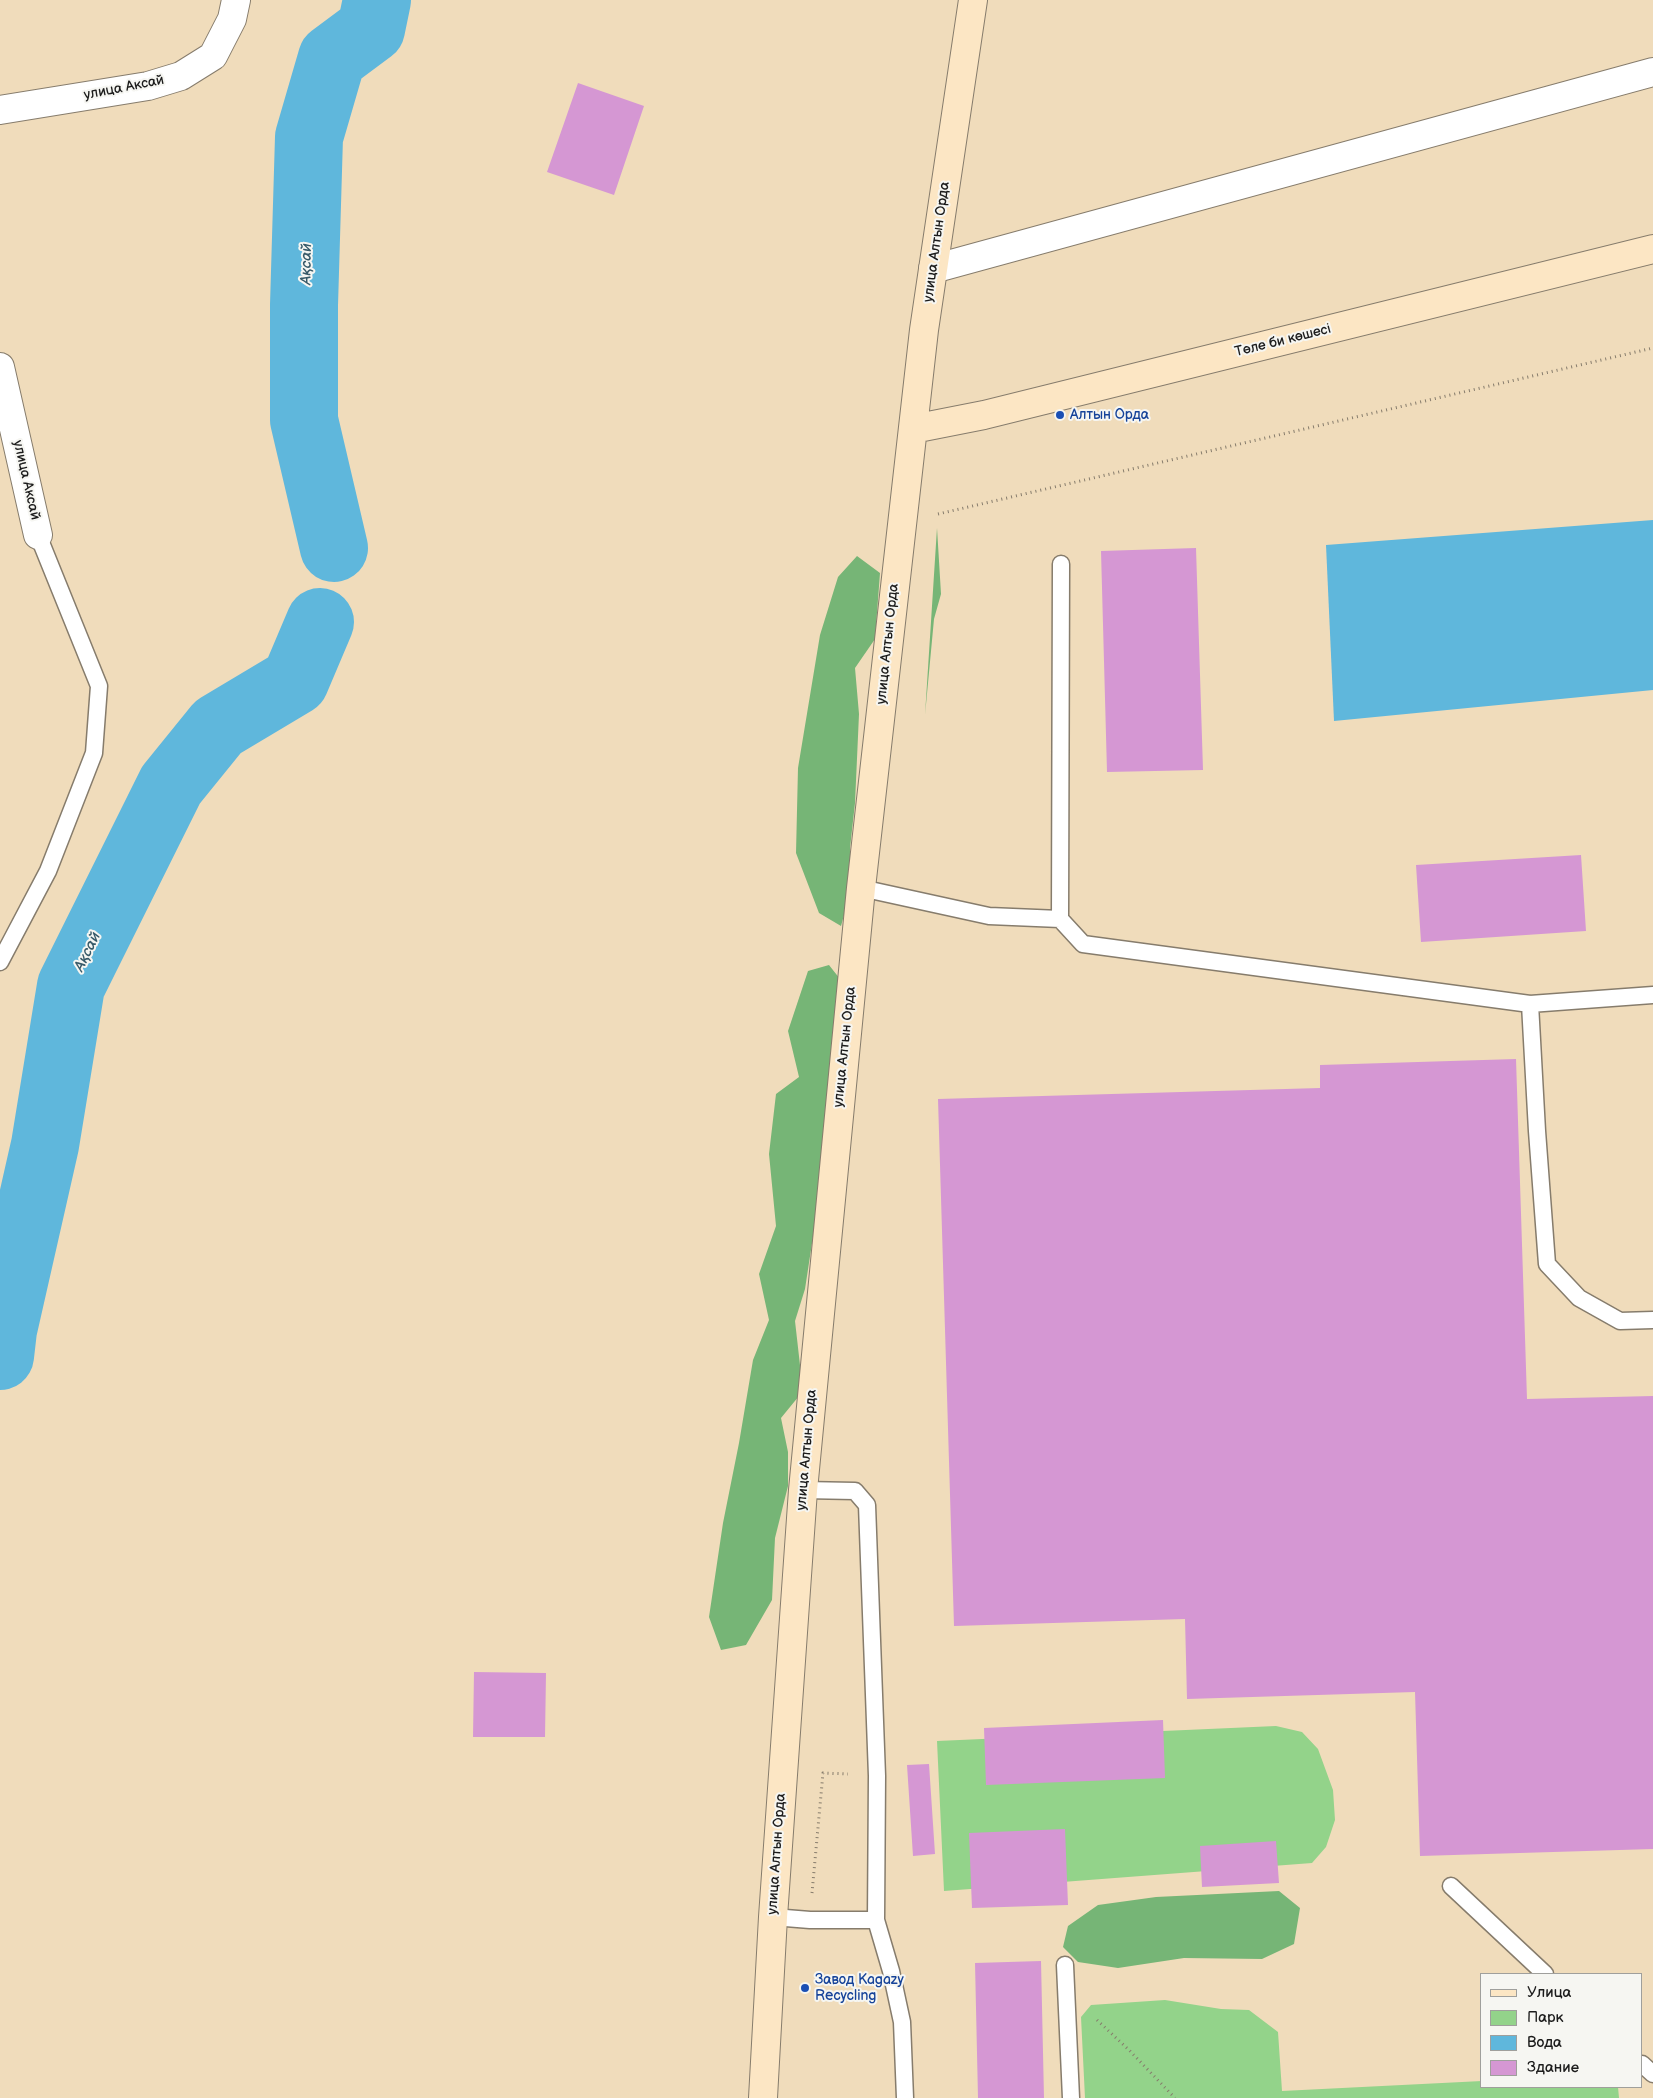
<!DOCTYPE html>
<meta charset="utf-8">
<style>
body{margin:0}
#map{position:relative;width:1653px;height:2098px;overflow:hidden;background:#f0dcbb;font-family:"Balsamiq Sans",sans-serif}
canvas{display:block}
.legend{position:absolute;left:1480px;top:1973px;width:162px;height:115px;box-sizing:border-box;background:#f6f6f2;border:1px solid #9f9f9c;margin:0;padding:6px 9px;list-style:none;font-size:15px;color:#1c1c1c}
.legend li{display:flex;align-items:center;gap:10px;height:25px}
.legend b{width:25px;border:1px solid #9f9f9c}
</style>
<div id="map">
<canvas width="1653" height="2098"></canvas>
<ul class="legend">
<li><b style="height:6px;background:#fce6c4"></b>Улица</li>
<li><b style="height:14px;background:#93d38a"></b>Парк</li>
<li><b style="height:14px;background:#5fb7dc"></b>Вода</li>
<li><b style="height:14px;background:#d597d3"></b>Здание</li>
</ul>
</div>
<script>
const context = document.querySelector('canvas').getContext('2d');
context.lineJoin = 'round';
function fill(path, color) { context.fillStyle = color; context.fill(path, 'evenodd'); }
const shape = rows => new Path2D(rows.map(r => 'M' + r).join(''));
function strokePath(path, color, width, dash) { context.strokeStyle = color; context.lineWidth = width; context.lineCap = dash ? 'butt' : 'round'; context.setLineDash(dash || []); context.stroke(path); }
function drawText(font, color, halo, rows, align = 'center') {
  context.font = font + ' "Balsamiq Sans",sans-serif'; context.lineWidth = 4; context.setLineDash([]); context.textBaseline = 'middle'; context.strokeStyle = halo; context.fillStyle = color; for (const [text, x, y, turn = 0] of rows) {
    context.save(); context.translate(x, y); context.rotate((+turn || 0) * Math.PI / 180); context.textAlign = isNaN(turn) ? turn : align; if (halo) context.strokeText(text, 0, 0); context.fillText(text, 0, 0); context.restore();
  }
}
fill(shape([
 [1276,1726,1302,1732,1318,1749,1333,1790,1335,1820,1326,1847,1312,1863,944,1891,937,1741],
 [1165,2000,1221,2009,1249,2010,1278,2032,1282,2091,1482,2081,1482,2087,1618,2087,1619,2098,1085,2098,1081,2017,1091,2005]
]), '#93d38a');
fill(shape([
 [937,528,941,594,934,619,925,715],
 [857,556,880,573,875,639,855,668,859,714,855,803,850,848,850,894,841,926,819,913,796,853,798,768,820,635,838,577],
 [829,965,840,979,816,1217,805,1289,795,1321,801,1374,799,1396,781,1418,788,1452,788,1486,775,1538,772,1600,746,1645,721,1650,709,1617,723,1523,739,1443,753,1360,769,1320,759,1274,776,1226,769,1154,776,1094,799,1077,788,1031,808,971],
 [1279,1891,1300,1908,1294,1944,1262,1959,1184,1958,1118,1968,1078,1962,1063,1947,1068,1926,1098,1905,1156,1897]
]), '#76b576');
fill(shape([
 [1653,520,1653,690,1334,721,1326,545]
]), '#5fb7dc');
strokePath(shape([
 [334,548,304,420,304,305,309,137,332,58,371,29,377,0],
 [0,1356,3,1330,45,1145,71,986,171,785,218,727,295,681,320,622]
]), '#5fb7dc', 68);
fill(shape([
 [578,83,644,106,614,195,547,172],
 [1196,548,1203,770,1107,772,1101,551],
 [1581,855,1586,931,1421,942,1416,865],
 [1516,1059,1527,1399,1653,1396,1653,1849,1420,1856,1415,1692,1187,1699,1185,1619,954,1626,938,1099,1320,1088,1320,1065],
 [474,1672,546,1673,545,1737,473,1737],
 [1163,1720,1165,1778,986,1785,984,1728],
 [929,1764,935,1854,913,1856,907,1765],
 [1065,1829,1068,1905,972,1908,969,1833],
 [1276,1841,1279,1883,1202,1887,1200,1846],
 [1041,1961,1044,2098,978,2098,975,1963]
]), '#d597d3');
const service = shape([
 [1061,564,1060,919,1083,944,1530,1004,1653,995],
 [861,888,989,916,1060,919],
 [0,962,48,871,94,753,99,686,38,535],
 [1530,1004,1537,1131,1547,1264,1579,1298,1620,1321,1653,1320],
 [803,1490,855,1491,867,1505,877,1776,876,1920,891,1971,902,2022,905,2098],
 [1451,1886,1545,1974],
 [773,1917,810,1920,876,1920],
 [1065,1965,1071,2098],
 [1642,2064,1653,2074]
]);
const minor = shape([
 [0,110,148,86,181,76,213,56,232,19,236,0],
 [933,269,1653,72],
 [0,367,38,535]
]);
const secondary = shape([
 [913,429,984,415,1653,249],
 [763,2098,773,1917,803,1490,861,888,924,330,973,0]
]);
strokePath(service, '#867c6c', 19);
strokePath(minor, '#867c6c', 30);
strokePath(secondary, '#867c6c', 30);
strokePath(shape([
 [938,514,1653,348],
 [812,1893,823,1773,848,1774],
 [1097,2020,1129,2050,1175,2098]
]), '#867c6c', 3, [1, 4]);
strokePath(service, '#fff', 16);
strokePath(minor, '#fff', 28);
strokePath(secondary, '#fce6c4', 28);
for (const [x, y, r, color] of [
 [1060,415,5,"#1a4fb4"],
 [805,1988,5,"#1a4fb4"]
]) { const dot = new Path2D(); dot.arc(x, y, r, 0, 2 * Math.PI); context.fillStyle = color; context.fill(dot); strokePath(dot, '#f6f6f2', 2); }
drawText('14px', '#1c1c1c', '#f6f6f2', [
 ["улица Аксай",124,88,-11],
 ["улица Алтын Орда",937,242,-82],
 ["Төле би көшесі",1283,341,-14],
 ["улица Аксай",26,480,77],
 ["улица Алтын Орда",888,644,-84],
 ["улица Алтын Орда",845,1047,-84],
 ["улица Алтын Орда",807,1450,-85],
 ["улица Алтын Орда",777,1854,-86]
]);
drawText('14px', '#164399', '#f6f6f2', [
 ["Алтын Орда",1070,415],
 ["Завод Kagazy",815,1980],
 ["Recycling",815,1996]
], 'left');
drawText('italic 15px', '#375a69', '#f6f6f2', [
 ["Ақсай",307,264,-89],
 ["Ақсай",88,952,-64]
]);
</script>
